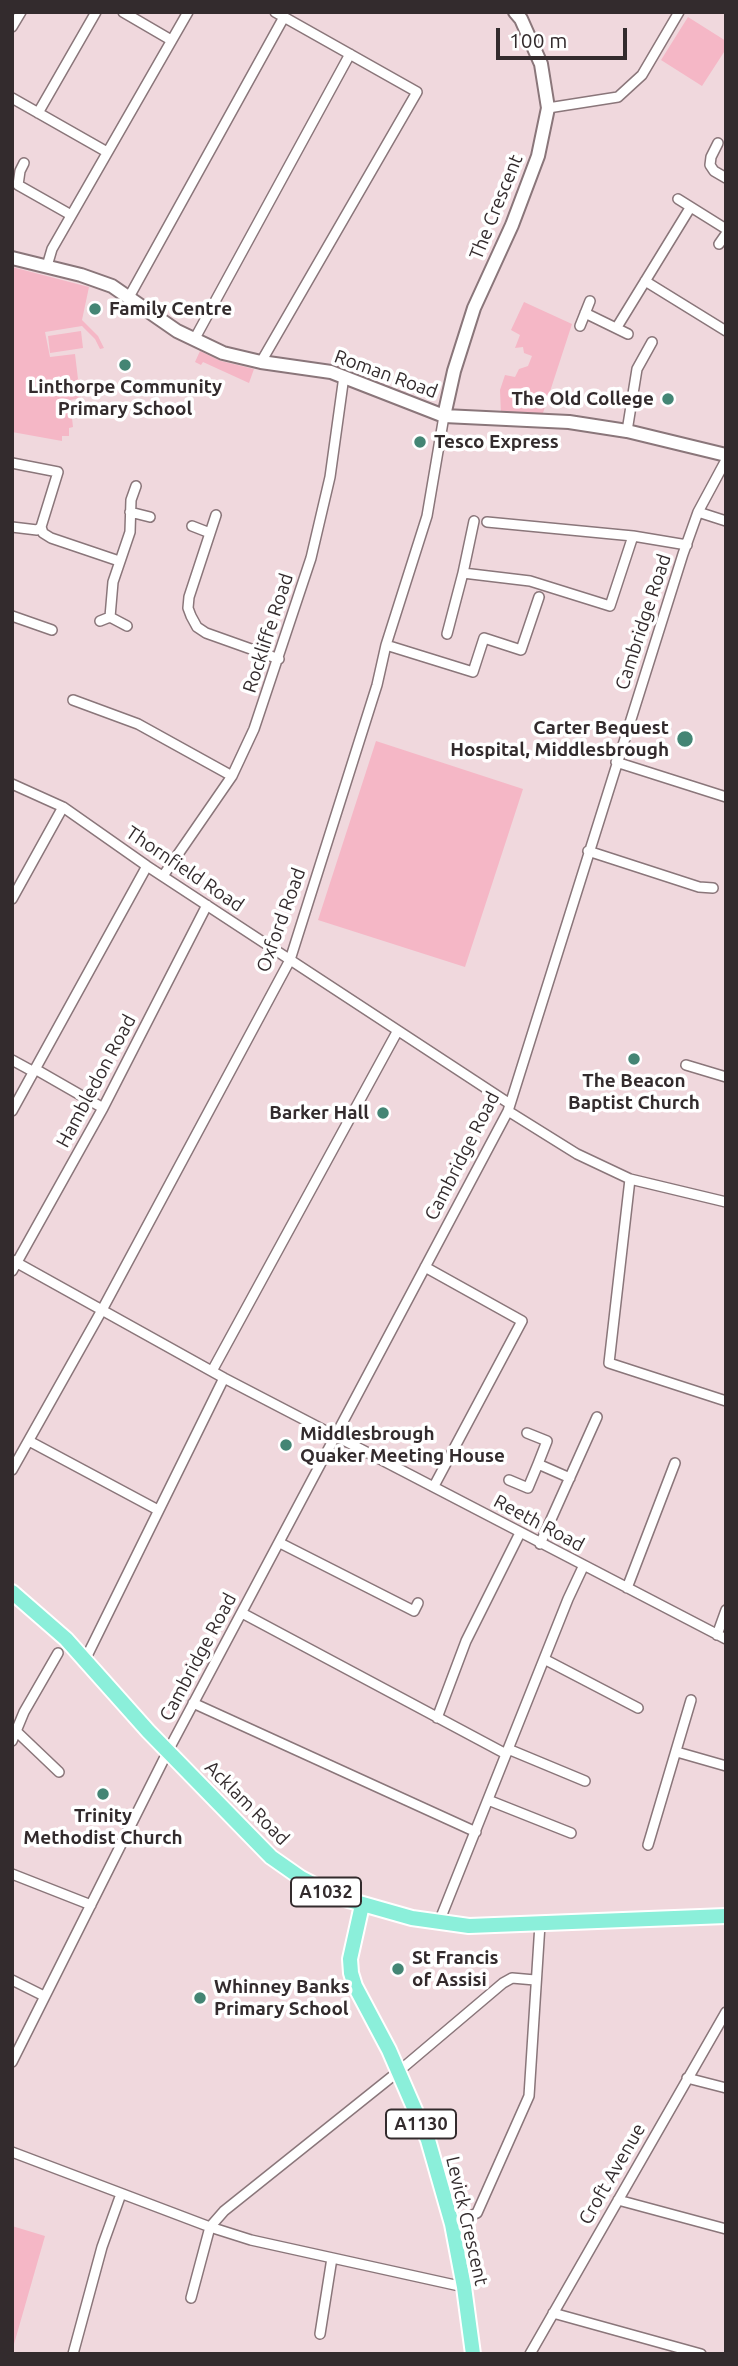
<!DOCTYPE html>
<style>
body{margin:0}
#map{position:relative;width:738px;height:2366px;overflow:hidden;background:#f0d8dd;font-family:Ubuntu,sans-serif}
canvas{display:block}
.frame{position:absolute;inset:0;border:14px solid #332b2d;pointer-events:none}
.scale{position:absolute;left:496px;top:28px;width:131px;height:32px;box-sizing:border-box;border:4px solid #332b2d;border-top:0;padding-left:9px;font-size:21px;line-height:24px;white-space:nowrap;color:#332b2d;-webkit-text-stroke:5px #fff;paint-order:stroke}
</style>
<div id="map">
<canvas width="738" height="2366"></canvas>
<div class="frame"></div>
<div class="scale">100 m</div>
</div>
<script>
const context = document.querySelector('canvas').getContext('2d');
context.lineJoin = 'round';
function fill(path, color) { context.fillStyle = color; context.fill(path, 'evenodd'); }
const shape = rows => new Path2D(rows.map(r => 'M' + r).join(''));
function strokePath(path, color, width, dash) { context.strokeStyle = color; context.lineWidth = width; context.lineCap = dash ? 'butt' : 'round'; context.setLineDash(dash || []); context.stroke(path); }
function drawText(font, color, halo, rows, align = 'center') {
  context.font = font + ' Ubuntu,sans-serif'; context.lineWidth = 7; context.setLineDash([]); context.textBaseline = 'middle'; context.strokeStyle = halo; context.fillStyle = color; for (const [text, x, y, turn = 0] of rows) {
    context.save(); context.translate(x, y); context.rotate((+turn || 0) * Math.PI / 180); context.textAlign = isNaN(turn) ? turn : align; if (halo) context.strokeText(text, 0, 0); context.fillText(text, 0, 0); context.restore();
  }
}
fill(shape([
 [688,17,726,41,726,49,702,86,661,60],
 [12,267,89,287,82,320,98,336,104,348,100,349,95,339,82,326,45,332,50,357,75,354,78,379,80,379,81,398,70,400,73,427,69,428,69,436,62,436,62,441,12,432],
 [524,302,572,324,542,416,501,415,500,390,505,375,515,377,519,369,528,366,532,356,524,353,523,347,515,348,520,335,511,330],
 [81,331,83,348,50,353,48,336],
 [200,351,221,361,254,369,249,383,203,362,201,365,195,362],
 [376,741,523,789,465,967,318,920],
 [12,2226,45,2236,12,2351]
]), '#f5b7c6');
const street = shape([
 [123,12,171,40],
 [12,27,21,12],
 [12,98,107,152],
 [548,108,618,97,642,75,679,12],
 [38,113,96,12],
 [718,143,711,157,710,165,714,171,726,178],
 [24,163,20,171,18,185,71,215],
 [678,199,726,229],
 [719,244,726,234],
 [47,266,52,249,188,12],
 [645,281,726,331],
 [129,297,284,17],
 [585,313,628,334],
 [580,326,590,301],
 [617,327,690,208],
 [194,340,350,54],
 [261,362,417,92,275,12],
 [627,431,637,369,652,342],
 [12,463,58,472,41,527],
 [130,512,150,517],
 [698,512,726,521],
 [216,515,189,597,188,608,191,616,197,627,206,633,279,659],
 [487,522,633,536,687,545],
 [192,526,210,533],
 [12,527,37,530,41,527],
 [41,527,43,533,51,538,119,561],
 [463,573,474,521],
 [12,616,52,630],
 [100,621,110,617],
 [127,626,110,617,113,582,130,532,131,500,136,486],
 [447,634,463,573,530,581,610,606,633,536],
 [386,645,473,672,484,638,521,650,539,597],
 [73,700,138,724,232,776],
 [616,762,726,797],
 [12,784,63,807,147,866,510,1104],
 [588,851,699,887,713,888],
 [163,876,232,776,254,729,311,558,330,477,344,376],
 [12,899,63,807],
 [12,1060,34,1072],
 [686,1065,726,1077],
 [35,1069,103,1108],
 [12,1111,147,866],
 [508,1111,577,1154,630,1179,726,1202],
 [630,1179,609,1363,726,1401],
 [12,1260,224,1378,726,1639],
 [425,1267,522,1321,434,1486],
 [12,1271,103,1108,207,905],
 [212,1371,397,1032],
 [29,1441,158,1510],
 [538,1464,570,1478],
 [12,1470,102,1310,290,960,377,685,386,645,427,516,444,416],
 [509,1480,528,1488,538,1464,547,1441,527,1433],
 [280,1543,414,1611,418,1603],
 [540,1544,597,1417],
 [627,1588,675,1463],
 [242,1613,506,1754],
 [717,1635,726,1610],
 [544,1659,638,1708],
 [85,1660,224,1378],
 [193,1703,476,1832],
 [437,1718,466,1641,520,1533],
 [16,1731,59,1772],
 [12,1741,24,1712,58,1653],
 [508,1749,585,1781],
 [677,1752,726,1766],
 [488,1800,571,1833],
 [648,1845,691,1700],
 [12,1874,91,1905],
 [439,1922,568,1599,583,1567],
 [12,1980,44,1996],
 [12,2062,168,1751,508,1111,683,554,698,512,726,460],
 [687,2078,726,2088],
 [12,2152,210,2227,251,2240,464,2287],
 [618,2200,726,2229],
 [452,2224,477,2213,529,2096,540,1924],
 [191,2298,210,2227,224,2211,399,2071,503,1983,512,1978,535,1980],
 [553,2313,701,2354],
 [320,2334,332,2258],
 [73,2354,102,2247,121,2194],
 [530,2354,726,2012]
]);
const secondary = shape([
 [12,258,81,275,112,286,177,331,223,353,261,362,331,372,444,416,569,422,627,431,726,455],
 [444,416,454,371,474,308,512,225,538,156,548,108,541,64,521,19,515,12]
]);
const primary = shape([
 [12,1592,66,1639,148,1731,271,1857,301,1878,338,1897,412,1918,469,1926,726,1916],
 [362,1905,350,1959,351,1973,355,1986,389,2050,428,2140,452,2224,464,2287,473,2354]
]);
strokePath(street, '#8a767a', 12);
strokePath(secondary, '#8a767a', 16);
strokePath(primary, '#fff', 18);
strokePath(street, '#fff', 9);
strokePath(secondary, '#fff', 12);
strokePath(primary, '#8befda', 14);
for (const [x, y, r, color] of [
 [95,309,7,"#448574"],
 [125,365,7,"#448574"],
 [668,399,7,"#448574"],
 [420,442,7,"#448574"],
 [685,739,9,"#448574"],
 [634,1059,7,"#448574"],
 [383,1113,7,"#448574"],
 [286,1445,7,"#448574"],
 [103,1794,7,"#448574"],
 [398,1969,7,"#448574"],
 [200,1998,7,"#448574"]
]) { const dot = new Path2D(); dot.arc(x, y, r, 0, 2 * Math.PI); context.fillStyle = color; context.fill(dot); strokePath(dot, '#fff', 2.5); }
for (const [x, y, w] of [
 [326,1892,70],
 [421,2124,70]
]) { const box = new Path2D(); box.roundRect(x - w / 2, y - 14.5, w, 29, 5); context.fillStyle = '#fff'; context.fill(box); strokePath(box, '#332b2d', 2); }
drawText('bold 18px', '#332b2d', null, [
 ["A1032",326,1892],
 ["A1130",421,2124]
]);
drawText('19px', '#332b2d', '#fff', [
 ["The Crescent",496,207,-68],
 ["Roman Road",386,374,20],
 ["Cambridge Road",643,622,-72],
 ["Rockliffe Road",268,633,-72],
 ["Thornfield Road",185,869,34],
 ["Oxford Road",281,920,-70],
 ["Hambledon Road",96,1081,-62],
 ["Cambridge Road",462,1156,-63],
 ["Reeth Road",539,1523,28],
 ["Cambridge Road",198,1657,-62],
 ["Acklam Road",247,1803,45],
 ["Croft Avenue",612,2174,-60],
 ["Levick Crescent",467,2221,77]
]);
drawText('bold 19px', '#332b2d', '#fff', [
 ["Family Centre",109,309],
 ["Linthorpe Community",125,387,"center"],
 ["Primary School",125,409,"center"],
 ["The Old College",654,399,"right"],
 ["Tesco Express",434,442],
 ["Carter Bequest",669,728,"right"],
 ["Hospital, Middlesbrough",669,750,"right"],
 ["The Beacon",634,1081,"center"],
 ["Baptist Church",634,1103,"center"],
 ["Barker Hall",369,1113,"right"],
 ["Middlesbrough",300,1434],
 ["Quaker Meeting House",300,1456],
 ["Trinity",103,1816,"center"],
 ["Methodist Church",103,1838,"center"],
 ["St Francis",412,1958],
 ["of Assisi",412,1980],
 ["Whinney Banks",214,1987],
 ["Primary School",214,2009]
], 'left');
</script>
